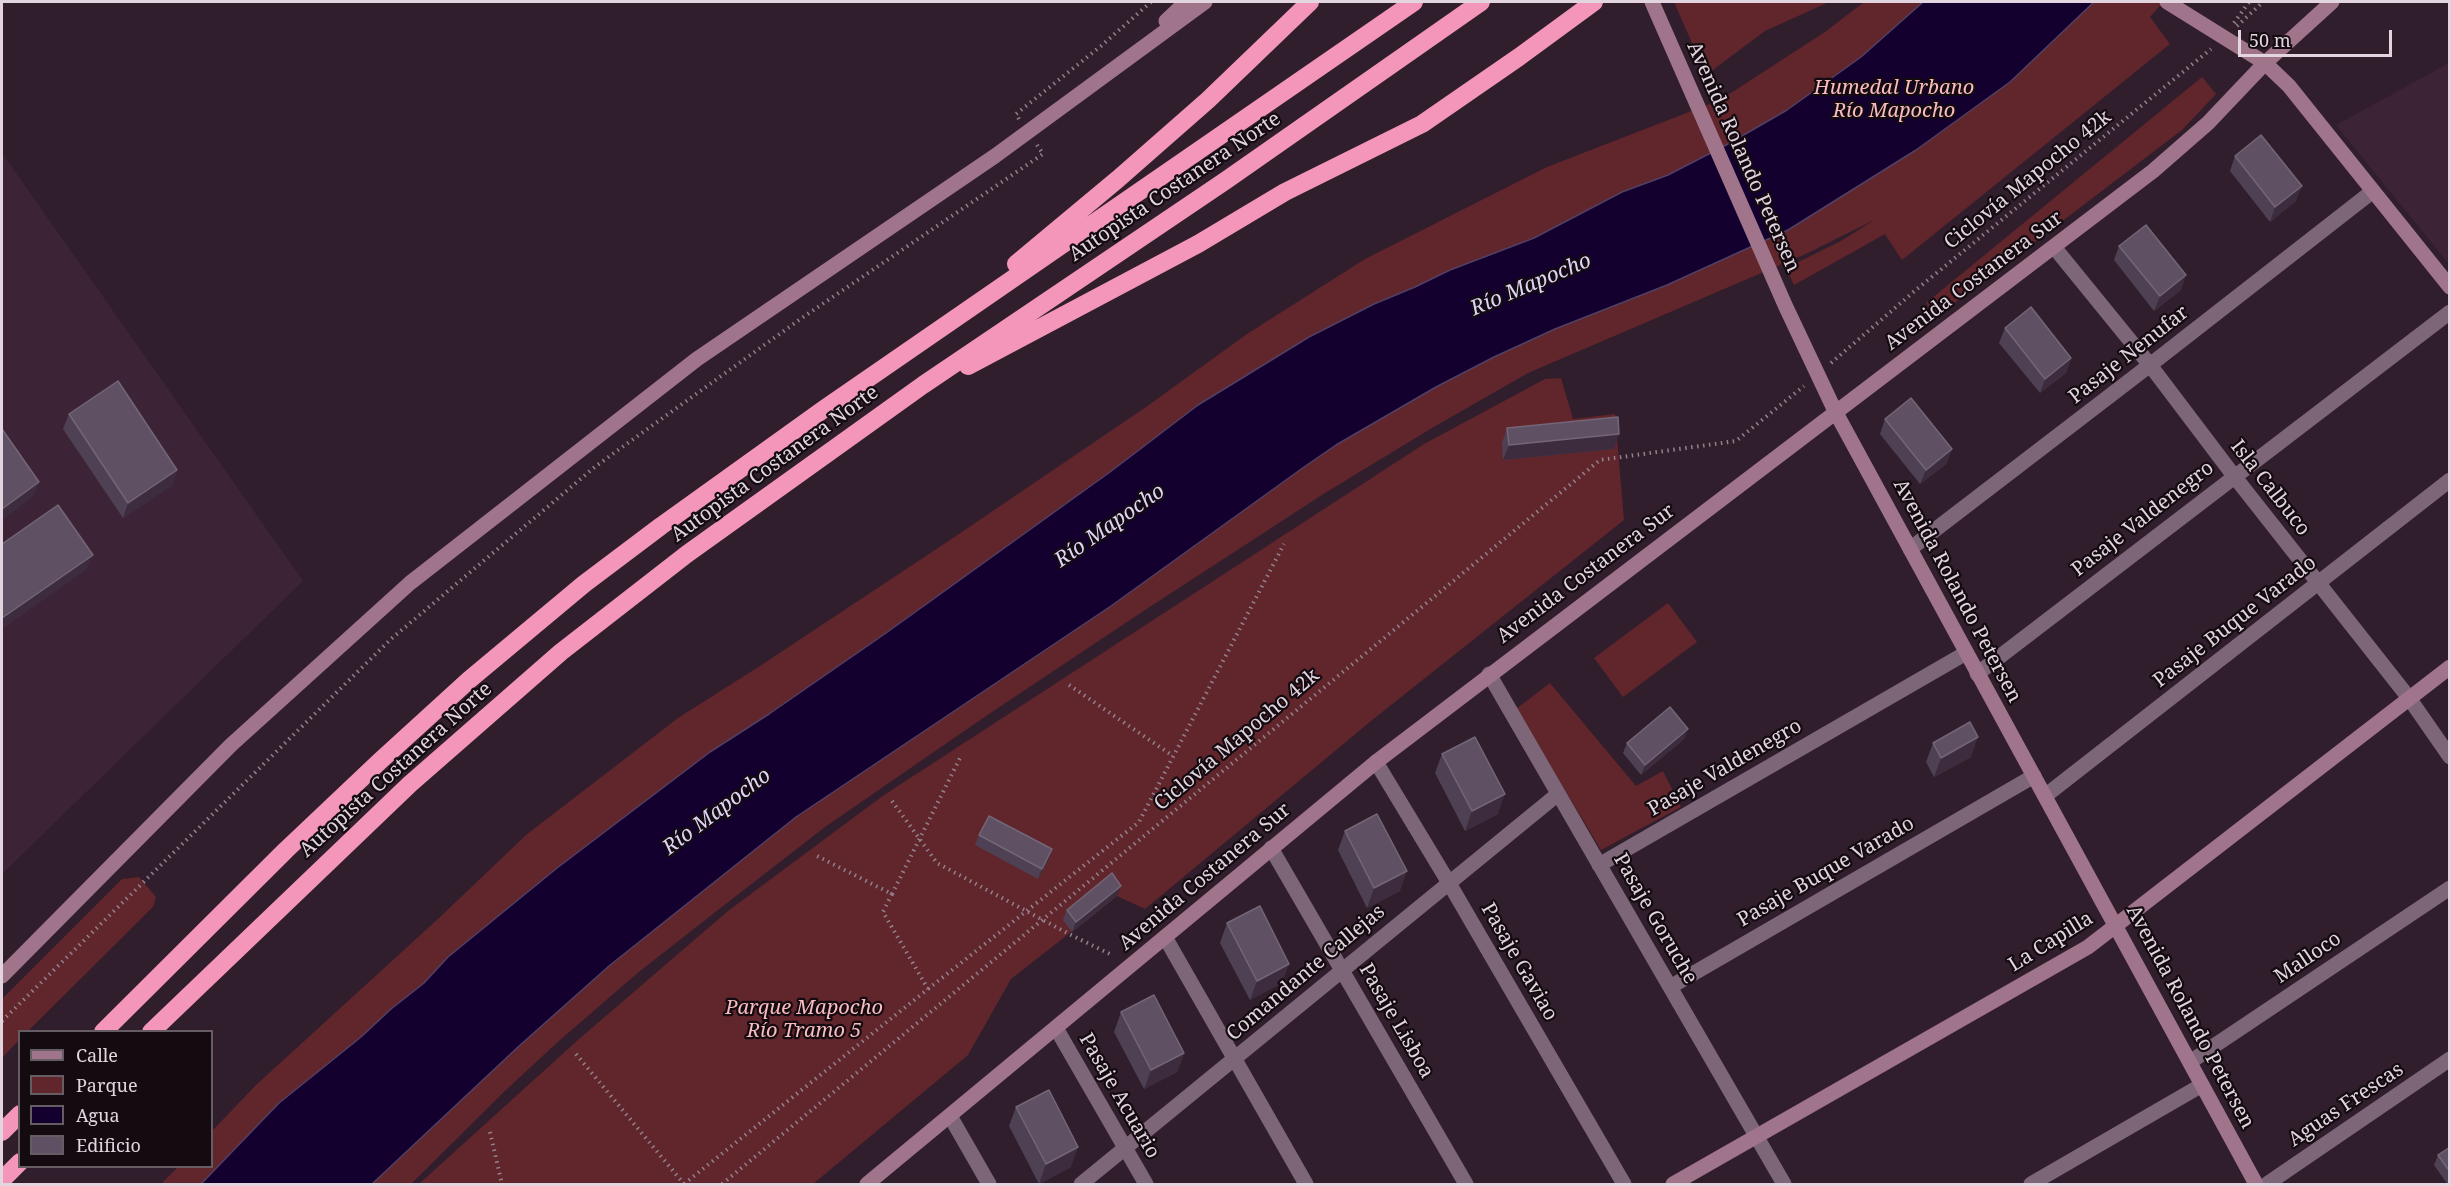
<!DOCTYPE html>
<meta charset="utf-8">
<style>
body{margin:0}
#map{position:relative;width:2451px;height:1186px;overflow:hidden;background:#311e2c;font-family:"Noto Serif",serif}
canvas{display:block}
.frame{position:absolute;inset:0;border:3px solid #e2d5df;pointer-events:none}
.legend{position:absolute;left:18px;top:1030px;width:195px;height:138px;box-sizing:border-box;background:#140b11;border:2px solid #665c63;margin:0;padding:8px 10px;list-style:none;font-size:18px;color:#e2d5df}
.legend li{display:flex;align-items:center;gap:12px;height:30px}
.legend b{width:30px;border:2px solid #665c63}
.scale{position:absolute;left:2238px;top:30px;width:154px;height:27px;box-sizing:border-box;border:3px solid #e2d5df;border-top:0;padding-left:8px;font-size:18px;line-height:21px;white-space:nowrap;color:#e2d5df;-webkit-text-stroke:4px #140b11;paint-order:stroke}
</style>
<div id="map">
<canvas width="2451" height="1186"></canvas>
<div class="frame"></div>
<ul class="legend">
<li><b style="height:8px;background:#a0748b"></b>Calle</li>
<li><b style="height:16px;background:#61252c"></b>Parque</li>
<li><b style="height:16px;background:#14002f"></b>Agua</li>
<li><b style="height:16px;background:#5f5163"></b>Edificio</li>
</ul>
<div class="scale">50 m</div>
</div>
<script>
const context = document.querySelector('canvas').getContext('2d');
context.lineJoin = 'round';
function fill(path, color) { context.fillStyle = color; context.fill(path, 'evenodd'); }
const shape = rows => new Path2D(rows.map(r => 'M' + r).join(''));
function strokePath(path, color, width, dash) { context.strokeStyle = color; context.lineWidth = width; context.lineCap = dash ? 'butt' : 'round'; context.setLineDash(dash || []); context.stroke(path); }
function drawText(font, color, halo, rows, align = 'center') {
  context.font = font + ' "Noto Serif",serif'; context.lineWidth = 4.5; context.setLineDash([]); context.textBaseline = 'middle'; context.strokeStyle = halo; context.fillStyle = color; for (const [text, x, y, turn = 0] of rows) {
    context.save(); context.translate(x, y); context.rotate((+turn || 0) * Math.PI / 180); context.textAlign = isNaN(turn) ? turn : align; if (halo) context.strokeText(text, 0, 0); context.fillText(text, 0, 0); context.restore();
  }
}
fill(shape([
 [2449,63,2449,264,2336,125],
 [2,153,303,581,2,874]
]), '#3c2336');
fill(shape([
 [1674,2,1829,2,1765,31,1706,75],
 [1864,2,2163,2,2150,17,2170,44,1902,260,1885,234,1794,285,1786,268,1841,241,1874,220,1808,253,1528,373,1432,428,1325,493,1142,612,986,716,825,827,718,910,640,971,560,1040,507,1089,411,1184,161,1184,178,1167,212,1166,212,1131,256,1085,439,918,526,835,678,718,763,664,956,536,1146,407,1247,334,1365,259,1547,167,1720,100,1825,32],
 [2202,77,2216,94,2182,130,1935,318,1926,303],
 [1561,378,1573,419,1615,414,1624,520,1371,721,1145,909,1117,896,1011,979,968,1055,813,1184,419,1184,579,1039,728,911,884,795,1424,444,1545,379],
 [1668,603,1697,642,1623,697,1594,658],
 [1550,683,1636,786,1663,771,1681,807,1601,850,1516,709],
 [139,877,156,897,153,907,28,1031,20,1032,19,1040,2,1058,2,999,122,879]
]), '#61252c');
const water = shape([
 [1923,2,2094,2,2010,82,1916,150,1788,230,1667,285,1555,329,1494,357,1436,387,1336,445,1304,467,1111,606,796,817,609,966,518,1047,372,1184,201,1184,279,1103,361,1037,391,1009,424,983,448,957,557,868,710,752,769,714,886,633,1110,472,1198,405,1309,337,1374,304,1415,287,1450,270,1534,238,1622,192,1668,175,1728,144,1787,110,1861,57,1923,2]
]);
fill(water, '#14002f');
strokePath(water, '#524064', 1.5);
strokePath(shape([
 [2234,23,2249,2],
 [2237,26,2263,2],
 [1019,119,1016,114,1101,46,1151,2],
 [1831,363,1917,289,2211,49],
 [1069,685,1173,756],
 [892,801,937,863,1069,934,1110,954],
 [892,894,961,756],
 [928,989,1139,822,1284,544],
 [2,1021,391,639,596,466,799,320,1043,154,1037,145],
 [576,1054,684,1184],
 [490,1132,502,1184],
 [684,1184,928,989,883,912,892,894,817,856],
 [722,1184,1600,460,1736,441,1804,386]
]), '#92828e', 4, [1.5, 4.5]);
strokePath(shape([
 [2054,247,2150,365,2234,476,2409,698,2450,757],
 [1910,549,2150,365,2373,191],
 [1489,674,1784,1184],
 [1977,674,2450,312],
 [1376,762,1449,883,1624,1184],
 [2045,796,2450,480],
 [1271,848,1466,1184],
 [1599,865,1966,653],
 [1165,937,1306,1184],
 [1670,987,2034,776],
 [1056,1028,1146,1184],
 [2190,1062,2450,888],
 [950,1116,989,1184],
 [1081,1184,1558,794],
 [2031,1184,2202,1085],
 [2267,1184,2450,1059]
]), '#7d6677', 15);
strokePath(shape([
 [1652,2,1785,305,1835,411,2256,1184],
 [2167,2,2265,63,2289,86,2450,287],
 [1166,21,1186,2],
 [2,976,231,745,410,583,697,359,995,156,1205,2],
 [867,1184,1376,762,2153,171,2208,123,2265,63,2332,2],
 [1673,1184,2088,947,2450,667]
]), '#a0748b', 15);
strokePath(shape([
 [1016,264,1118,179,1208,100,1310,2],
 [968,366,1198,244,1285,192,1422,124,1519,57,1594,2],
 [103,1032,286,850,380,761,469,680,584,584,661,526,824,409,1414,2],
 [151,1032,410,784,561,652,687,554,923,385,1225,181,1481,2],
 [2,1132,20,1114],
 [2,1180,20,1162]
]), '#f396ba', 18);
fill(shape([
 [2235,156,2296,201,2270,222,2230,171],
 [2119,246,2181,290,2154,311,2114,260],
 [2005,328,2071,358,2066,373,2040,393,1999,343],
 [69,414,177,470,172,485,123,518,63,429],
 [1885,419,1952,449,1946,464,1920,484,1880,434],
 [1507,428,1614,449,1503,460,1502,443],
 [1684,739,1641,775,1623,753,1627,743],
 [1933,743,1971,757,1934,777,1926,762],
 [1442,754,1498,814,1465,831,1435,773],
 [1345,831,1400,891,1367,908,1338,850],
 [979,835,1052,849,1049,859,1038,879,975,845],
 [1117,896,1072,932,1063,920,1067,910],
 [1227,923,1282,983,1250,1000,1220,943],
 [1121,1012,1184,1053,1177,1072,1144,1089,1114,1032],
 [1016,1107,1071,1167,1039,1184,1009,1126],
 [2450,1147,2450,1185,2448,1185,2434,1165,2438,1155]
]), '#4f4154');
fill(shape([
 [2302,186,2296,201,2270,222,2275,207],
 [2186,275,2181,290,2154,311,2160,296],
 [2071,358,2066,373,2040,393,2045,379],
 [1619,434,1614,449,1503,460,1509,445],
 [1952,449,1946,464,1920,484,1926,470],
 [177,470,172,485,123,518,128,503],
 [39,482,33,497,2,520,2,509],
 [93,555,87,569,2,629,2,618],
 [1688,729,1684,739,1641,775,1645,765],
 [1978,737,1971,757,1934,777,1941,758],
 [1505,794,1498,814,1465,831,1472,811],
 [1052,849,1049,859,1038,879,1042,869],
 [1407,871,1400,891,1367,908,1374,888],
 [1121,886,1117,896,1072,932,1076,922],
 [1289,964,1282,983,1250,1000,1257,981],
 [1184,1053,1177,1072,1144,1089,1151,1070],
 [1078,1147,1071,1167,1039,1184,1046,1164]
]), '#3c2c3e');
const building = shape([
 [2261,135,2302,186,2275,207,2235,156,2261,135],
 [2146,225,2186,275,2160,296,2119,246,2146,225],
 [2031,307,2071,358,2045,379,2005,328,2031,307],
 [118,381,177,470,128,503,69,414,118,381],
 [1911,398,1952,449,1926,470,1885,419,1911,398],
 [1618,417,1619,434,1509,445,1507,428,1618,417],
 [2,429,39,482,2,509,2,429],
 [58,505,93,555,2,618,2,544,58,505],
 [1670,707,1688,729,1645,765,1627,743,1670,707],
 [1970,722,1978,737,1941,758,1933,743,1970,722],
 [1475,737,1505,794,1472,811,1442,754,1475,737],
 [1377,814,1407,871,1374,888,1345,831,1377,814],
 [989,816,1052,849,1042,869,979,835,989,816],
 [1112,873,1121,886,1076,922,1067,910,1112,873],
 [1260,906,1289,964,1257,981,1227,923,1260,906],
 [1154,995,1184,1053,1151,1070,1121,1012,1154,995],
 [1049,1090,1078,1147,1046,1164,1016,1107,1049,1090],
 [2450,1147,2450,1172,2438,1155,2450,1147]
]);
fill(building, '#5f5163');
strokePath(building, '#736677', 1.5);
drawText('italic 20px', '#fabcbf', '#140b11', [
 ["Humedal Urbano",1894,88],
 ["Río Mapocho",1894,111],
 ["Parque Mapocho",804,1008],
 ["Río Tramo 5",804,1031]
]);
drawText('20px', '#e2d5df', '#140b11', [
 ["Avenida Rolando Petersen",1743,157,66],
 ["Ciclovía Mapocho 42k",2028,180,-39],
 ["Autopista Costanera Norte",1175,187,-34],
 ["Avenida Costanera Sur",1974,281,-37],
 ["Pasaje Nenufar",2129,355,-38],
 ["Autopista Costanera Norte",775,464,-36],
 ["Isla Calbuco",2270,488,52],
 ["Pasaje Valdenegro",2143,519,-38],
 ["Avenida Costanera Sur",1586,574,-37],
 ["Avenida Rolando Petersen",1957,591,62],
 ["Pasaje Buque Varado",2235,622,-38],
 ["Ciclovía Mapocho 42k",1237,740,-40],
 ["Pasaje Valdenegro",1725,768,-30],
 ["Autopista Costanera Norte",396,770,-42],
 ["Pasaje Buque Varado",1826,872,-30],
 ["Avenida Costanera Sur",1205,877,-40],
 ["Pasaje Goruche",1655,919,60],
 ["La Capilla",2051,942,-32],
 ["Malloco",2308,958,-34],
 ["Pasaje Gaviao",1519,962,60],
 ["Comandante Callejas",1306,973,-40],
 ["Avenida Rolando Petersen",2190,1017,62],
 ["Pasaje Lisboa",1396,1021,60],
 ["Pasaje Acuario",1119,1096,60],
 ["Aguas Frescas",2346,1105,-34]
]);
drawText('italic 21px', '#ddd4f7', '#140b11', [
 ["Río Mapocho",1531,285,-23],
 ["Río Mapocho",1110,526,-35],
 ["Río Mapocho",717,812,-37]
]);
</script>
